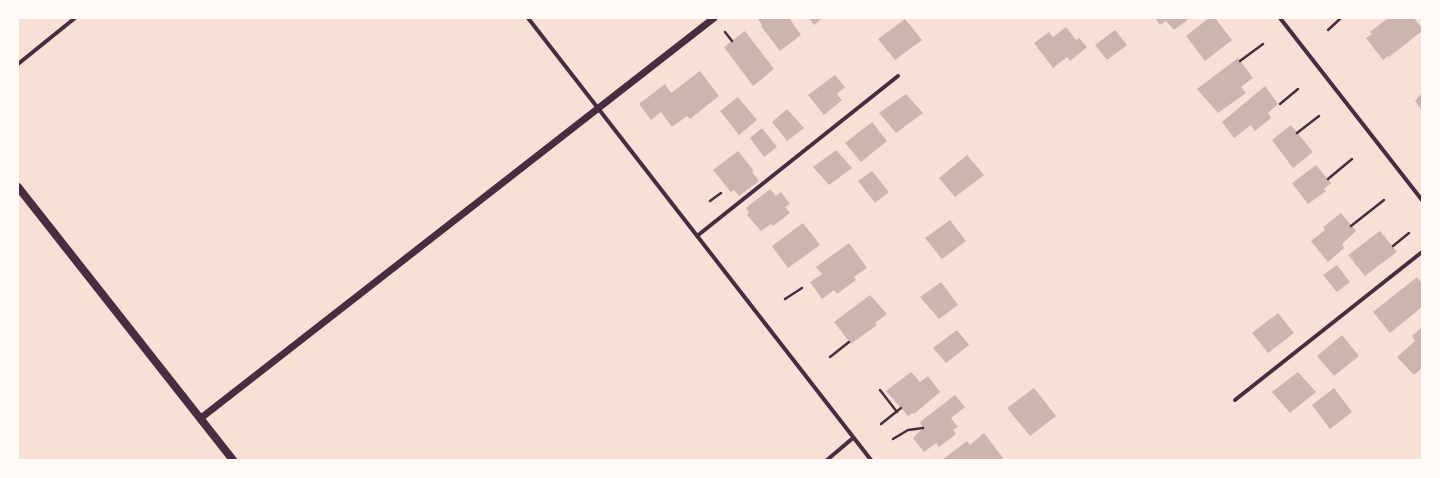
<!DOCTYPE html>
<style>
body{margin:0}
#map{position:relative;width:1440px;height:478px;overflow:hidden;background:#f7e1d7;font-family:"Source Sans 3",sans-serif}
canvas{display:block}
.frame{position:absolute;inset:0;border:19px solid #fffaf5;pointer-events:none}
</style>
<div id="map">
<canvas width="1440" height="478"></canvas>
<div class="frame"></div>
</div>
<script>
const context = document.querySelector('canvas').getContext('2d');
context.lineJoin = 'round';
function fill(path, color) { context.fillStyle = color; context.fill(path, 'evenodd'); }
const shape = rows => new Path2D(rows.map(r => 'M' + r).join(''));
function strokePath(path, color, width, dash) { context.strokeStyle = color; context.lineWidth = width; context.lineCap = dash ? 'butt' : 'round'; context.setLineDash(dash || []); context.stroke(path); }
fill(shape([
 [760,18,789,18,801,35,780,51,761,26,762,25,758,19],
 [809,18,823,18,814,25],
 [1155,18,1190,18,1174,30,1166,21,1160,25],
 [1209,18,1215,18,1232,40,1205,61,1186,36],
 [1388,18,1414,18,1422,28,1422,31,1389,57,1388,56,1383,60,1366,38,1372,34,1370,32],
 [905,19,922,40,895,60,878,39],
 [1066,27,1076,40,1079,38,1087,47,1070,61,1067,57,1053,68,1034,43,1049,32,1053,37],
 [1115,30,1127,45,1107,60,1095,45],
 [745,31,774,69,753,86,724,47],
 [1238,58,1253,78,1241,87,1246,93,1218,113,1197,89],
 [700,71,719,96,690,119,687,116,672,127,661,112,651,120,639,104,665,84,671,93],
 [835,75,845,87,837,94,842,100,824,115,808,95],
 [1265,86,1278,104,1268,113,1271,118,1255,131,1251,125,1234,138,1222,122],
 [1422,93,1422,111,1415,101],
 [906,94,923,113,896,133,879,113],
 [738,97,757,120,739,135,720,111],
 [787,109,804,128,787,141,772,122],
 [872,122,887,141,861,162,845,143],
 [1291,125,1313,152,1293,168,1272,140],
 [762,128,777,147,764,157,750,138],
 [836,150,852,168,829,185,813,167],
 [738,151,754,171,752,172,759,181,739,196,734,190,731,192,713,170],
 [967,155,984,175,955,197,939,178],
 [1316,165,1331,183,1324,189,1326,191,1308,204,1292,183],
 [872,171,889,192,875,203,858,181],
 [770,189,776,196,781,192,790,204,785,207,790,213,773,226,771,224,761,231,747,215,749,213,746,208],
 [1341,213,1356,231,1342,244,1344,248,1328,262,1311,241,1325,230,1323,227],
 [950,220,966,241,942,259,925,238],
 [803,223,820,245,788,268,772,246],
 [1380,231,1397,252,1365,276,1348,255],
 [849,243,867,268,854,277,856,280,837,294,834,290,822,299,810,282,822,274,816,267],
 [1337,265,1350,282,1337,292,1323,275],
 [1417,277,1422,283,1422,307,1390,333,1373,312],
 [941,282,958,305,939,319,920,297],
 [870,295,887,314,875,323,877,325,851,344,834,322],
 [1278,313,1294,333,1268,353,1252,333],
 [1422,327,1422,368,1414,375,1397,357,1415,341,1412,336],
 [957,330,969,345,946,363,933,348],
 [1342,335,1359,356,1334,376,1317,356],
 [911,372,920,382,928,376,940,392,914,414,913,413,908,416,886,391],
 [1298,372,1316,392,1290,413,1272,392],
 [1034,388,1056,416,1030,436,1007,408],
 [1334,388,1352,412,1330,429,1312,405],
 [955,395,965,407,951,418,958,427,953,430,956,434,939,447,936,443,924,452,913,438,923,428,920,422],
 [984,433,1003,458,1000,460,942,460,967,441,970,445]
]), '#ccb4b1');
strokePath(shape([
 [1328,30,1341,18],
 [725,32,732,41],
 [1240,61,1263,44],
 [1280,104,1298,89],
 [1297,133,1319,116],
 [1328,179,1352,159],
 [710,201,721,193],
 [1351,226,1384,200],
 [1393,246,1409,233],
 [785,299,802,288],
 [830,357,849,342],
 [880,390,897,412],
 [881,424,901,408],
 [893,439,908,430,923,428]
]), '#4a2c40', 2.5);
strokePath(shape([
 [528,18,871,460],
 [1280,18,1422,200],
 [18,64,75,18],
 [697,236,898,76],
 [1235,400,1422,252],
 [827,460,853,438]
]), '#4a2c40', 4);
strokePath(shape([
 [201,418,714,18]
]), '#4a2c40', 7);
strokePath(shape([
 [18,187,233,460]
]), '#4a2c40', 8);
</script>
